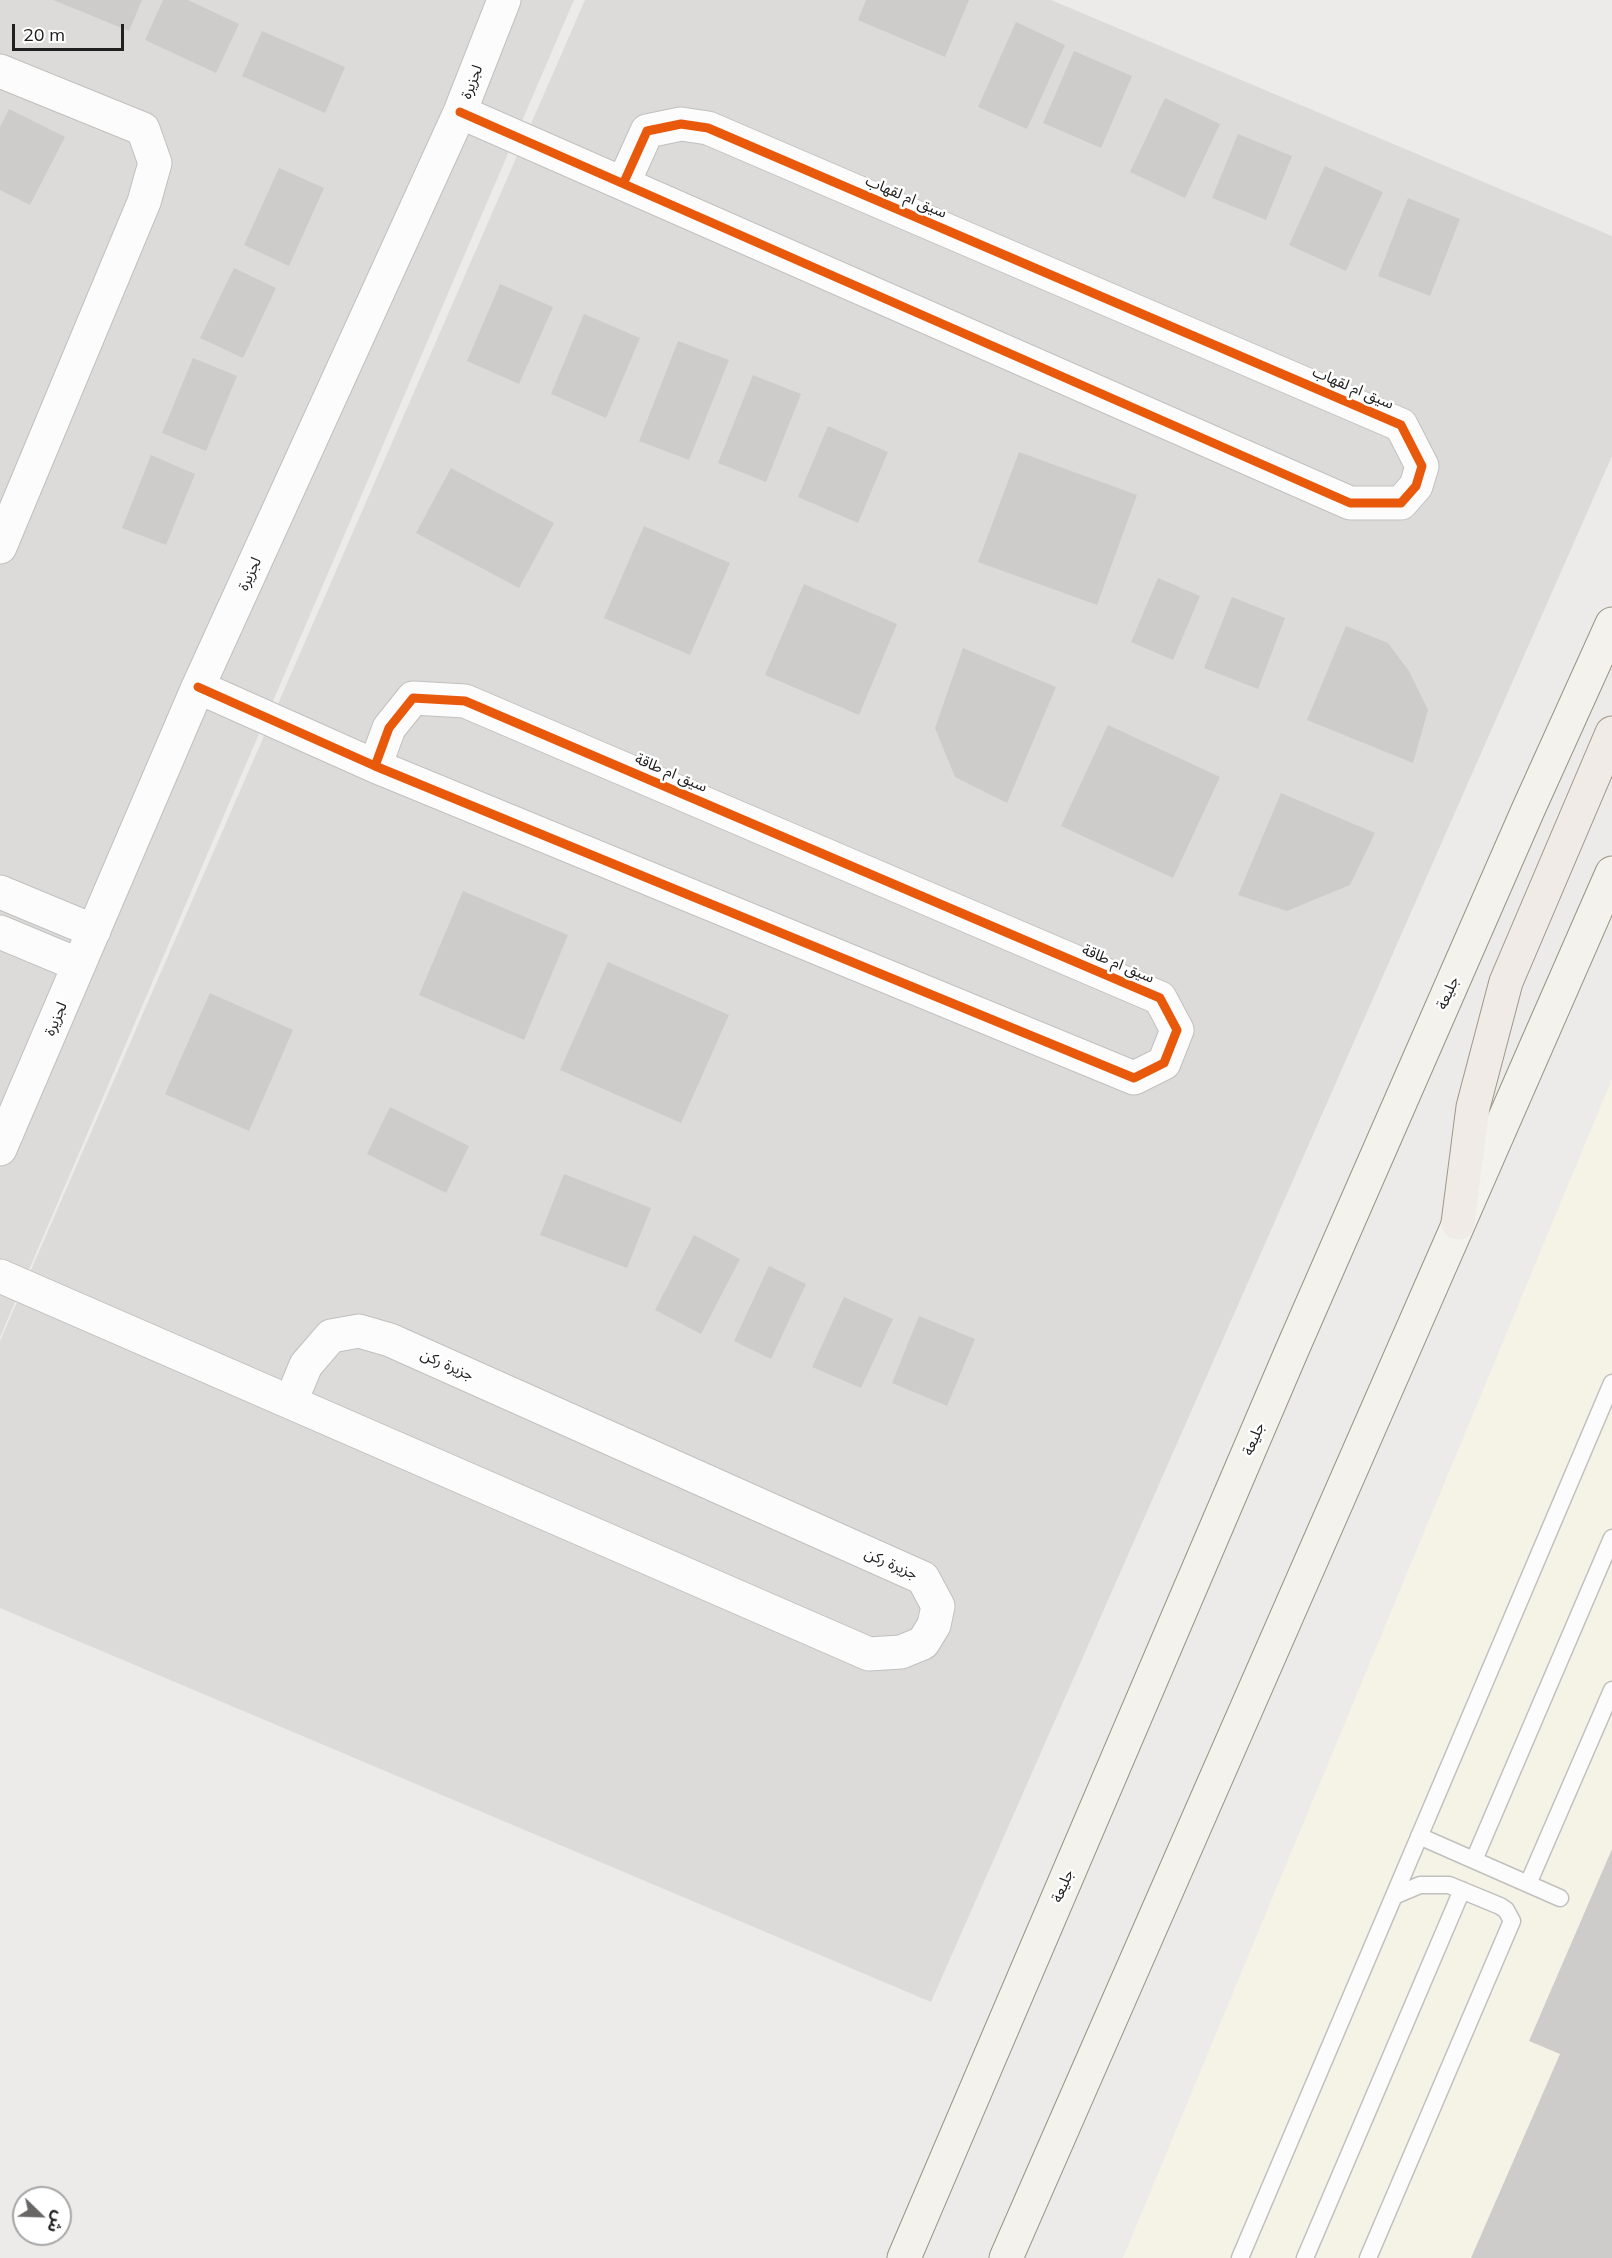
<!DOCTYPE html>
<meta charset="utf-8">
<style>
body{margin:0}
#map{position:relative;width:1612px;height:2258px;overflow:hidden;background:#edebe9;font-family:Mulish,"Noto Sans Arabic",sans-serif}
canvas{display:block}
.north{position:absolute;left:12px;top:2186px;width:60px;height:60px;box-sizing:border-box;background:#fff;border:2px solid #a6a6a6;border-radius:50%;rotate:113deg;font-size:16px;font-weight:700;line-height:24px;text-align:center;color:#202020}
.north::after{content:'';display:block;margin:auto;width:21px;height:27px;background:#686766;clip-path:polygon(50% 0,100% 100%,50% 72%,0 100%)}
.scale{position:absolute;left:12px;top:24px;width:112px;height:27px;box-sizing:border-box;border:3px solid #202020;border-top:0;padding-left:8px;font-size:18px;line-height:21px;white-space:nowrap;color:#202020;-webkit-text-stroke:4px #fff;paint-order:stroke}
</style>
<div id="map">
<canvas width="1612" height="2258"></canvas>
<div class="north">ش</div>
<div class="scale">20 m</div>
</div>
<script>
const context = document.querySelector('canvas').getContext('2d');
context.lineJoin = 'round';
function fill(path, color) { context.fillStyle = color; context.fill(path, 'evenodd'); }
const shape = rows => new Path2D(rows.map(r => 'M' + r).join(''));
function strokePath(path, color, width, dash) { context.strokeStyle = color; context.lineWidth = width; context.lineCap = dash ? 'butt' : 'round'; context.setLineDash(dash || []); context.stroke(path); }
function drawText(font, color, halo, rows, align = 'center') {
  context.font = font + ' Mulish,"Noto Sans Arabic",sans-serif'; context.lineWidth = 5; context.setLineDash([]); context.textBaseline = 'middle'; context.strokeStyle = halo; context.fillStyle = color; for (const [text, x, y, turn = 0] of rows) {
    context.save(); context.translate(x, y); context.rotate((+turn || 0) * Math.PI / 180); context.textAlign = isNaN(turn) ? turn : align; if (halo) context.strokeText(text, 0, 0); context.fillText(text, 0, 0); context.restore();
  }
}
fill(shape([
 [0,0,574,0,0,1337],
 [585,0,1051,0,1612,236,1612,456,931,2002,0,1608,0,1341]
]), '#dddbda');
fill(shape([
 [1612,1079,1612,2258,1123,2258]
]), '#f5f3e6');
fill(shape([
 [53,0,142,0,129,31],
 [163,0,188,0,239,24,216,73,145,40],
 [866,0,969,0,945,57,858,20],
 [1016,22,1065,45,1027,129,978,107],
 [262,31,345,67,325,113,242,76],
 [1074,51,1132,76,1101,148,1043,123],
 [1165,98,1220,124,1185,198,1130,172],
 [9,109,65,137,30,205,0,190,0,127],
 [1238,134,1292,156,1266,220,1212,198],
 [1325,166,1383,192,1346,271,1289,245],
 [279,168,324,188,289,266,244,245],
 [1408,198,1460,219,1430,296,1378,276],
 [234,268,276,288,243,358,200,338],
 [500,284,553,307,519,384,467,361],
 [584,314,640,338,606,418,551,394],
 [678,341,729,360,689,460,639,441],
 [193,358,237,376,206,451,162,433],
 [753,375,801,394,766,482,718,463],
 [828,426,888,452,858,523,798,497],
 [1019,452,1137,495,1097,605,978,562],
 [151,455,195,474,166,545,122,528],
 [451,468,554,523,519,588,416,533],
 [644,526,730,563,690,655,604,618],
 [1158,578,1200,596,1173,660,1131,642],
 [804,584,897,624,859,715,765,675],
 [1232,597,1285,618,1258,689,1204,668],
 [1346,626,1388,643,1409,671,1428,710,1413,763,1307,720],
 [963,648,1056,687,1007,803,955,777,935,728],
 [1108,725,1220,777,1173,878,1061,826],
 [1281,793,1375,833,1350,885,1287,911,1238,895],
 [463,891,568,935,524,1040,419,995],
 [608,962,729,1015,681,1123,560,1070],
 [210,993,293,1030,249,1131,165,1094],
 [390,1107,469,1146,446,1193,367,1154],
 [564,1174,651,1208,627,1268,540,1235],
 [694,1235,740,1259,701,1334,655,1310],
 [769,1266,806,1284,771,1359,734,1341],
 [844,1297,893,1319,861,1388,812,1367],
 [919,1316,975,1339,947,1406,892,1383],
 [1612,1849,1612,2258,1471,2258,1560,2054,1529,2041]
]), '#ceccca');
const lane = shape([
 [1419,1836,1560,1898],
 [1474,1860,1612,1538],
 [1528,1884,1612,1690],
 [1240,2258,1612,1383],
 [1305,2258,1462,1890],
 [1368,2258,1512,1921,1506,1910,1500,1906,1449,1885,1420,1885,1394,1896]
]);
const street = shape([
 [0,71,143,129,155,163,144,202,0,547],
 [460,112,1350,503,1401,503,1416,486,1422,466,1401,425,708,128,681,124,647,131,624,182],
 [198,687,375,766,1134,1078,1164,1063,1177,1030,1160,998,465,701,413,698,389,728,375,766],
 [0,892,94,931],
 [0,932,79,965],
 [0,1149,198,687,460,112,504,0],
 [0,1276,869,1654,901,1652,923,1643,934,1625,938,1606,923,1578,390,1340,359,1331,331,1336,306,1365,291,1401]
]);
const secondary = shape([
 [904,2258,1292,1350,1528,810,1612,624],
 [1006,2258,1612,873]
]);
const primary = shape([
 [1458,1223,1473,1107,1506,982,1612,733]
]);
strokePath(lane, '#c1c0bf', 19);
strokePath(street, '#c1c0bf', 35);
strokePath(secondary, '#969583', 35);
strokePath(primary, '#a19688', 35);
strokePath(lane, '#fcfcfc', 16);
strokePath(street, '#fcfcfc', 33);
strokePath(secondary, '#f3f2ec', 33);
strokePath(primary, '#f0ebe6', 33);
strokePath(shape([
 [460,112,1350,503,1401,503,1416,486,1422,466,1401,425,708,128,681,124,647,131,624,182],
 [198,687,375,766,1134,1078,1164,1063,1177,1030,1160,998,465,701,413,698,389,728,375,766]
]), '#e8590c', 9);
drawText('15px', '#202020', '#fff', [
 ["لجزيرة",472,82,-69],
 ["سيق ام لقهاب",906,197,23],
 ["سيق ام لقهاب",1353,388,23],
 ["لجزيرة",250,574,-65],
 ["سيق ام طاقة",671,773,23],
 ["سيق ام طاقة",1118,964,23],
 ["جليعة",1448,993,-66],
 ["لجزيرة",56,1019,-67],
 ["جزيرة ركن",447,1365,24],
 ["جليعة",1254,1439,-67],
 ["جزيرة ركن",891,1564,24],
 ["جليعة",1063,1886,-67]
]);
</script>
